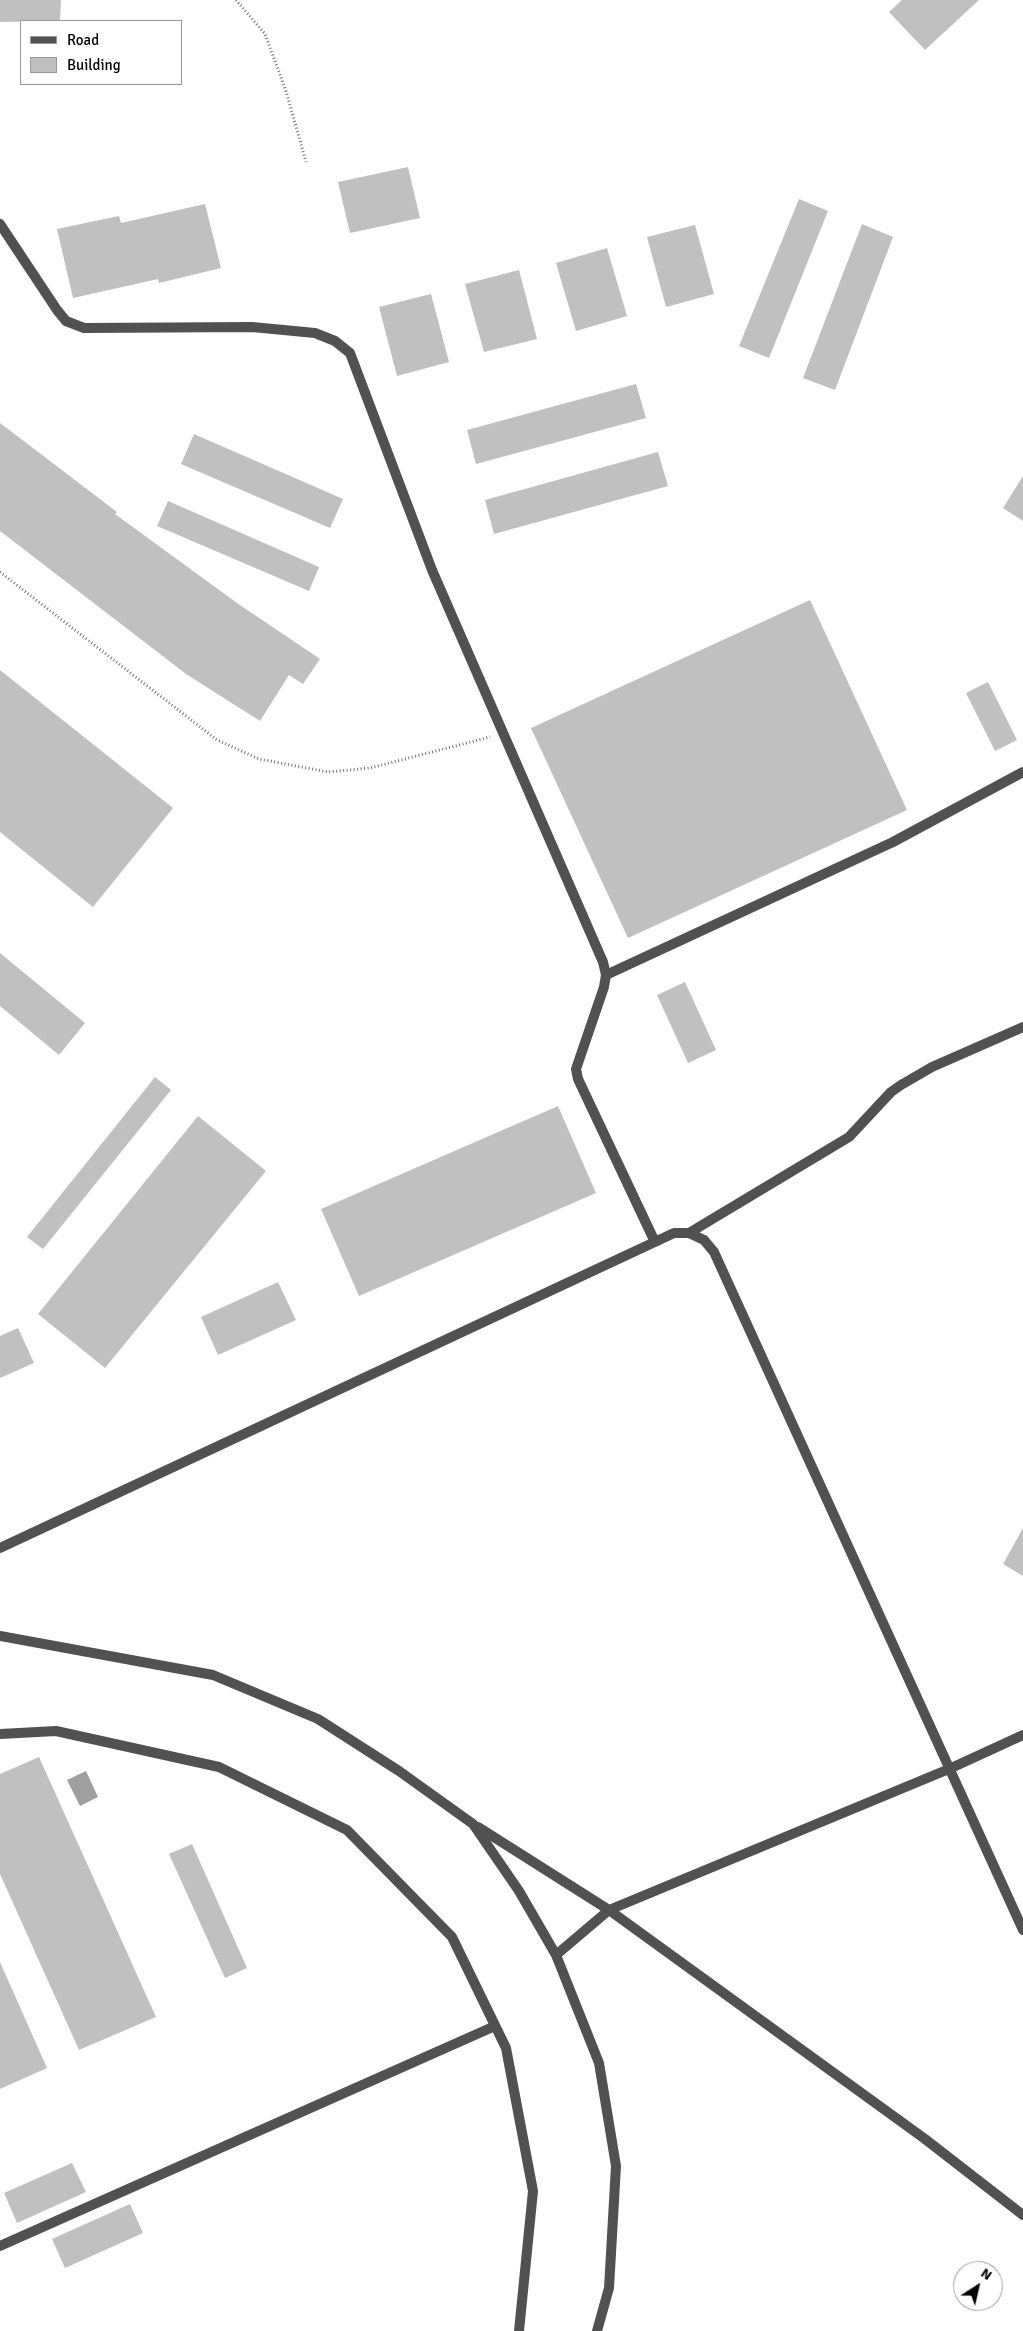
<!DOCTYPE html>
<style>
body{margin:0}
#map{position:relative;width:1023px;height:2331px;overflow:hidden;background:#fff;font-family:Signika,sans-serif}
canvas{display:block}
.legend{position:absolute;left:20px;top:20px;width:162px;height:65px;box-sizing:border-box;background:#fff;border:1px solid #999;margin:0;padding:6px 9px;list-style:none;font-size:15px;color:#000}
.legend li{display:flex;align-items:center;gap:10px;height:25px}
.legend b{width:25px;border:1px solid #999}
.north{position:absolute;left:953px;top:2261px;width:50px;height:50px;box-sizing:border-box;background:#fff;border:1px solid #999;border-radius:50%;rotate:35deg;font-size:14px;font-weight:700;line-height:20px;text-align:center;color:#000}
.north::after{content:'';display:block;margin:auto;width:18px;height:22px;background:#000;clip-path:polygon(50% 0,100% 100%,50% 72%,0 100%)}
</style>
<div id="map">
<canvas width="1023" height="2331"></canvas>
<ul class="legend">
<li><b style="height:6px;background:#515151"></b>Road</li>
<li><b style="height:14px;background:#c0c0c0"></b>Building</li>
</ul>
<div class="north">N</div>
</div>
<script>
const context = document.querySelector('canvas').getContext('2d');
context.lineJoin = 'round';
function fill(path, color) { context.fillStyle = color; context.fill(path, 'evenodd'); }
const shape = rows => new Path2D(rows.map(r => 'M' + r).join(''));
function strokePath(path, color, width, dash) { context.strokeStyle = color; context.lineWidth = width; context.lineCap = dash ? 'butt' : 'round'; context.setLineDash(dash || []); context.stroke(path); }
fill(shape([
 [86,1771,98,1797,80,1806,67,1780]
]), '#9f9f9f');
fill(shape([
 [0,0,61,0,60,21,0,22],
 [902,0,979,0,925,50,889,12],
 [408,167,420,218,350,233,338,182],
 [799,199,828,211,769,358,739,346],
 [205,204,221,268,159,283,158,279,73,298,57,229,119,216,121,223],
 [862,224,893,237,835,390,803,378],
 [695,225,714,294,666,307,647,237],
 [607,248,627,316,576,331,556,263],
 [519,270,537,339,484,352,465,284],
 [431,294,449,362,397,376,379,307],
 [636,384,646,418,476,464,467,430],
 [0,423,117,512,115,514,237,603,320,659,303,684,289,675,260,721,186,674,0,531],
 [194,434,343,499,330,528,181,464],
 [658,452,668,486,494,534,485,500],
 [1023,476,1023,521,1003,508],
 [168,501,319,567,309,591,157,526],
 [810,600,907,810,628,938,531,728],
 [0,670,173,808,93,907,0,832],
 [988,682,1017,740,995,751,966,693],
 [0,953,85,1023,59,1055,0,1006],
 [685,982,716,1050,688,1063,657,995],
 [155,1077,171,1090,43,1249,27,1237],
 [558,1106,596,1193,359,1296,321,1209],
 [198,1116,266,1171,105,1368,38,1314],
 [278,1282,296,1320,218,1355,201,1317],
 [18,1328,34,1363,0,1378,0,1336],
 [1023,1528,1023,1576,1003,1564],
 [39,1757,156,2017,79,2050,0,1874,0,1774],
 [192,1844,247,1968,225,1978,169,1854],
 [0,1962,47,2068,0,2089],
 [72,2163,86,2192,17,2223,4,2193],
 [130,2204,143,2233,65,2268,52,2239]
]), '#c0c0c0');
strokePath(shape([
 [236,0,265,34,286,91,306,162],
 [0,572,217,740,259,759,328,772,370,768,490,737]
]), '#737373', 3, [1, 2.5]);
strokePath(shape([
 [0,224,57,310,66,321,84,328,252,327,315,333,335,341,350,353,432,570,603,962,606,975,604,987,576,1069,578,1079,655,1242],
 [606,975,893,842,1023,772],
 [689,1233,849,1137,891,1092,901,1085,932,1067,1023,1027],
 [0,1548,674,1233,689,1233,704,1240,714,1252,1023,1930],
 [0,1734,56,1731,219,1767,347,1830,452,1937,506,2048,533,2191,519,2331],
 [0,2246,495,2026]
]), '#515151', 10);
strokePath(shape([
 [0,1636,213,1675,318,1719,399,1771,473,1824,519,1891,556,1955,599,2063,616,2166,609,2288,597,2331],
 [478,1827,609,1910,925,2139,1023,2215],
 [556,1955,609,1910,949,1769,1023,1735]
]), '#515151', 10);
</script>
